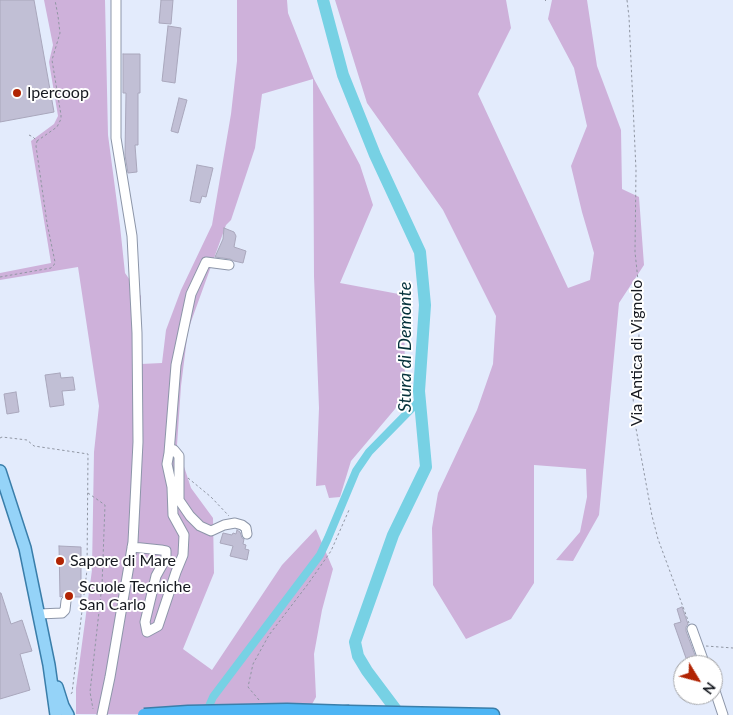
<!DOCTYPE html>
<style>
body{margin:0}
#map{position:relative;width:733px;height:715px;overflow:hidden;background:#e3ebfc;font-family:Lato,sans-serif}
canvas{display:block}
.north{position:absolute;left:673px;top:655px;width:50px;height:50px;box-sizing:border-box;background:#fff;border:1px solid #a2a3a6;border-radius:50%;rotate:127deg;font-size:14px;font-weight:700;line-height:20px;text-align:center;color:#161920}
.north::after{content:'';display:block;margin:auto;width:18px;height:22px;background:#b12403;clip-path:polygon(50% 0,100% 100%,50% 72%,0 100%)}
</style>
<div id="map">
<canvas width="733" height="715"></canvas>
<div class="north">N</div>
</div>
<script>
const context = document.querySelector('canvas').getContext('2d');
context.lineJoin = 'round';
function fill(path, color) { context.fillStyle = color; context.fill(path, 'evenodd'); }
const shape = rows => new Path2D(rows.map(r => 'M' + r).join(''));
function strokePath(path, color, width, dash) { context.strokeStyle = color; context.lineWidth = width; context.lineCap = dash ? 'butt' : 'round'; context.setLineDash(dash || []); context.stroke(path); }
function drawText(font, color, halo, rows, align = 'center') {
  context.font = font + ' Lato,sans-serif'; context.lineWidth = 4; context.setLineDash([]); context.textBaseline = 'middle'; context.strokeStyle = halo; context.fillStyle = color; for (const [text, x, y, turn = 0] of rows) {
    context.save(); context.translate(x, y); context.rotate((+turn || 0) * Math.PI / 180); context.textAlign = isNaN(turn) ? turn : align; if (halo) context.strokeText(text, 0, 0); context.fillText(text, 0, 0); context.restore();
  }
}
fill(shape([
 [44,0,105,0,108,135,120,226,125,273,141,296,141,364,162,363,166,330,181,290,212,225,231,114,237,61,237,0,287,0,288,13,314,79,360,165,373,205,340,283,404,295,405,389,395,409,351,461,340,497,329,498,325,485,316,486,319,408,314,276,313,79,262,94,255,148,231,220,226,225,188,330,181,386,177,445,191,488,213,518,214,573,183,649,212,670,282,565,316,529,333,569,322,610,314,654,316,697,306,715,76,714,76,688,92,570,94,452,99,406,78,267,0,280,0,273,51,263,31,141,54,124,58,116,49,62,53,45],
 [335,0,506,0,511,28,478,94,568,288,590,280,594,253,582,212,571,166,587,126,574,68,548,19,552,0,587,0,597,66,621,130,622,189,639,197,644,265,619,303,599,515,573,561,556,560,580,532,587,497,586,469,534,465,534,583,511,619,466,639,433,585,432,528,438,493,477,410,493,364,496,316,443,210,367,103]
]), '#ceb1da');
strokePath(shape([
 [206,713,213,697,320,555,328,538,356,471,369,452,420,400]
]), '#77d1e4', 8);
strokePath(shape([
 [323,0,343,75,375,155,420,252,425,305,419,391,426,467,393,535,355,642,358,656,367,671,400,715]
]), '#77d1e4', 12);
const building = shape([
 [0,0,34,0,54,112,0,122,0,0],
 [161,0,173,0,171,24,159,23,161,0],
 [168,26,181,28,175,83,162,81,168,26],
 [123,54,140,54,140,93,138,93,138,145,135,145,137,172,128,173,125,155,126,93,123,93,123,54],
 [179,98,187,100,178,133,171,131,179,98],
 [197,165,213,168,206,197,202,196,200,203,190,201,197,165],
 [224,228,234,232,236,236,234,247,246,251,243,263,234,261,230,259,215,257,223,239,224,228],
 [60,373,61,378,73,377,75,390,62,391,64,405,50,407,45,375,60,373],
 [16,392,19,412,7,414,4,394,16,392],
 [237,530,240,532,242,538,244,539,243,544,246,545,245,549,249,550,247,560,230,556,233,546,220,543,223,533,232,535,233,533,236,534,237,530],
 [59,546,81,547,81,597,71,597,66,595,60,597,59,546],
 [0,593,1,593,11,624,22,620,32,651,20,654,30,690,0,699,0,593],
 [682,607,688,624,686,627,686,631,696,658,687,661,674,624,681,622,677,609,682,607]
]);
fill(building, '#c1bfd5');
strokePath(building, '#a9a7bc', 1);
const minor = shape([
 [169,453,176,365,191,294,206,262,229,265],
 [132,547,161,550,166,551,166,558,156,576,145,622,147,632,158,626,176,572,183,555,184,535,173,515,172,487,167,464,169,453,174,450,179,456,179,500,190,516,200,526,211,531,224,525,235,523,242,525,246,528,247,534],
 [39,614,62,613,65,610,66,601],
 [692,629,705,665],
 [713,685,723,715],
 [102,715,110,677,133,542,138,442,137,333,132,236,116,138,116,0]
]);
const major = shape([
 [0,471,25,548,49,665,56,715],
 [57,687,63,706,68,715]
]);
const highway = shape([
 [338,713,349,712,493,715]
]);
strokePath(minor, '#8d96a9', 11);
strokePath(major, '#3a7eaa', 14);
strokePath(highway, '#3a7eaa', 15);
strokePath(shape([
 [627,0,629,17,636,170,635,252,640,299,638,369,633,397,635,423,652,516,658,539,689,623],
 [545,1,546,0],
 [29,135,33,137,37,141,57,127,61,119,61,115,52,60,60,33,58,16,55,0],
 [0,277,51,268,54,265,55,262,47,223,36,146,37,141],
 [0,438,2,437,27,440,34,446,88,454,87,570,72,693,70,694],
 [188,478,211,497,229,516],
 [88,493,105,505,102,585,90,692,93,709],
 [706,646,733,648],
 [259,700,248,687,253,664,269,635,308,584,331,551,349,510]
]), '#9096a3', 1, [2.5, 2.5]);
strokePath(minor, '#fff', 9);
strokePath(major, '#95d3f8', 11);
strokePath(highway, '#4eb5f4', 12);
const highwayBridge = shape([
 [144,715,188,712,287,710,349,712]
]);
strokePath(highwayBridge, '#3a7eaa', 15, []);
strokePath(highwayBridge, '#4eb5f4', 12);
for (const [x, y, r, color] of [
 [17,93,5,"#b12403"],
 [60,561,5,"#b12403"],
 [69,596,5,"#b12403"]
]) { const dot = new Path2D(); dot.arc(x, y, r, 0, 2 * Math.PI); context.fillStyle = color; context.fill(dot); strokePath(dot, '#fff', 2); }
drawText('16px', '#161920', '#fff', [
 ["Ipercoop",27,93],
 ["Sapore di Mare",70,561],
 ["Scuole Tecniche",79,587],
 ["San Carlo",79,605]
], 'left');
drawText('16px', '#161920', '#fff', [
 ["Via Antica di Vignolo",637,353,-90]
]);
drawText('italic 18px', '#05323b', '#fff', [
 ["Stura di Demonte",405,347,-90]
]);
</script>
